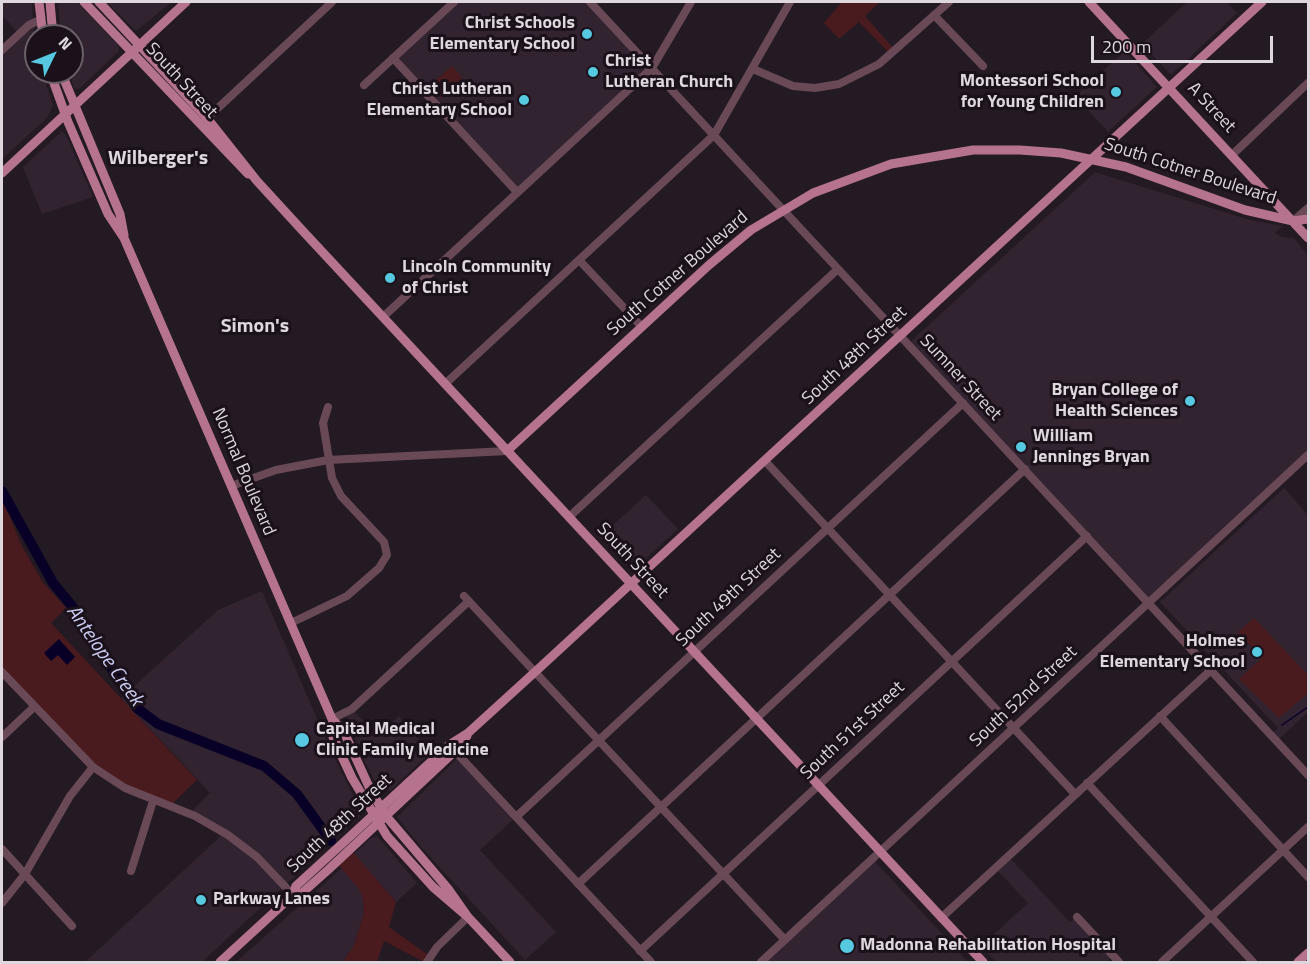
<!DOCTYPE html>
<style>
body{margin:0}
#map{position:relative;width:1310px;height:964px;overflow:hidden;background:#241a23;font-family:"Titillium Web",sans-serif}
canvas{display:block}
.frame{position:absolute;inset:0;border:3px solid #ded7dd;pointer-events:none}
.north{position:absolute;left:24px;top:24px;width:60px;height:60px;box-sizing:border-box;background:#1b111a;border:2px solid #696068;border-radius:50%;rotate:47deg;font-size:16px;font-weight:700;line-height:24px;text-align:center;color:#ded7dd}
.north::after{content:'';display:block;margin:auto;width:21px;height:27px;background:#56c9e1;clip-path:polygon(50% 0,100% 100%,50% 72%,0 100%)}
.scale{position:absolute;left:1091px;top:36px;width:182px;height:27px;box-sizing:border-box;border:3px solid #ded7dd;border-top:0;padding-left:8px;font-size:18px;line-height:21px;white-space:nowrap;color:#ded7dd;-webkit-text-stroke:4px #1b111a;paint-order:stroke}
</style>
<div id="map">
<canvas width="1310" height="964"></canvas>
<div class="frame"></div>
<div class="north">N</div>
<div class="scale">200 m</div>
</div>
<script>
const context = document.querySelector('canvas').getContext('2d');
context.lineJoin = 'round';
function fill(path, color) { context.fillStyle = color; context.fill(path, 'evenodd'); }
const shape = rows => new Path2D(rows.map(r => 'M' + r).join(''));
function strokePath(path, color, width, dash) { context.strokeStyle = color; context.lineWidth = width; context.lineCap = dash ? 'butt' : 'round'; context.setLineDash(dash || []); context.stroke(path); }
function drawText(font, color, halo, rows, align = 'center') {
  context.font = font + ' "Titillium Web",sans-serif'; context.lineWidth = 6; context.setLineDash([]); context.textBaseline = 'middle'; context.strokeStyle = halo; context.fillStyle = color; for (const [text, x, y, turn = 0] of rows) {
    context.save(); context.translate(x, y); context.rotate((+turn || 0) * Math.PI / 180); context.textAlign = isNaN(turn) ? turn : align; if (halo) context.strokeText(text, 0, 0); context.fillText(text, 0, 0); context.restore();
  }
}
fill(shape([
 [2,2,32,2,36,72,42,72,53,106,47,118,2,159,2,50,19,34,2,15],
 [58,2,77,2,119,46,119,51,79,89,74,88,69,72,72,72,72,36,61,36],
 [107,2,172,2,136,31],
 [454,2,590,2,652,68,517,192,393,58],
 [1187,2,1226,2,1237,13,1171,75,1142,44],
 [1125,51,1157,87,1108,132,1075,96],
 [62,131,66,135,93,197,42,214,23,167],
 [1095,172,1250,220,1282,226,1275,233,1282,237,1294,238,1308,256,1308,455,1149,603,908,344],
 [1284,488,1308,515,1308,712,1277,741,1271,735,1278,728,1160,602],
 [646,495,678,529,632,571,600,537],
 [262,591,331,751,361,811,360,816,202,962,85,962,224,833,189,814,210,793,121,698,218,610],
 [352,709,378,736,399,716,430,753,391,790,380,791,363,758,345,714],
 [460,756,516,817,480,850,556,932,525,960,421,847,397,817],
 [377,836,417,883,396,902,354,854,371,838],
 [1008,856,1070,922,1077,917,1113,956,1106,962,996,962,981,946,1028,903,995,868],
 [872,858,968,962,761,962],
 [342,868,359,889,363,899,364,913,354,945,343,962,236,962]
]), '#312330');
fill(shape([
 [842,2,880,2,865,16,896,51,891,55,859,22,839,39,824,23],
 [452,66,462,78,441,98,430,86],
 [2,498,22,546,42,581,66,608,51,623,197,780,170,806,108,778,2,672],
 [1254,618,1308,675,1308,693,1279,718,1239,679,1262,658,1238,632],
 [350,849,396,902,389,927,430,956,424,962,384,941,377,962,343,962,354,945,364,913,363,899,359,889,336,862]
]), '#491a1e');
fill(shape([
 [59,639,75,657,67,665,58,655,51,661,44,653]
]), '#080027');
strokePath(shape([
 [1282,725,1308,707]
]), '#080027', 1.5);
strokePath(shape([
 [2,491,53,583,72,606,137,708,158,724,264,766,297,794,331,841]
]), '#080027', 10);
strokePath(shape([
 [590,2,1308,775],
 [934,15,983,66],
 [2,50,29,25,40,20],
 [393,58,517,192],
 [753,69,793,86,815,88,839,84,879,64,949,2],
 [364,85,454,2],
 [204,121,332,2],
 [1232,155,1308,83],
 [1293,221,1308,208],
 [579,260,642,327],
 [383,317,652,68,691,2],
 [445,384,714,135,790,2],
 [765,461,1075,794],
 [231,486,276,470,328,460,507,451],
 [569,517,838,269],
 [464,596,785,940],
 [291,623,347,596,379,568,387,555,384,542,341,496,332,478,323,423,328,407],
 [2,672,93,767,125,788,195,816,228,835,257,857,293,895],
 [1160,716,1308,877],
 [332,719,352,709,469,601],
 [2,737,34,707],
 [452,748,651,962],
 [1087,783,1253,962],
 [516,817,963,403],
 [2,849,72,926],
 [131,871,153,801],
 [578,884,1025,469],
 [2,903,25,874,70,796,93,767],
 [1077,917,1119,962],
 [941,918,1211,670],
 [640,951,1087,536],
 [427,962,437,947,468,917],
 [761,962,1308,455],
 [1162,962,1308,827]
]), '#6a4956', 8);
strokePath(shape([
 [39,2,43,36],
 [50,2,53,36],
 [84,2,248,174],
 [99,2,207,118,257,181,301,229,983,962],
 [1089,2,1308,238],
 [50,72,68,122,108,214,124,238,332,719,344,732,370,789,386,816,449,890,468,917],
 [61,72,120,214,124,235],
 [2,173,186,2],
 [507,451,709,265,751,230,813,193,891,164,973,150,1020,150,1061,153,1126,167,1245,210,1293,221,1308,219],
 [332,719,333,737,352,778,387,836,433,887,468,917,510,962],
 [293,895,302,893,329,869,455,751,467,736],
 [220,962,293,895,296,886,344,842,449,745,468,733,535,672,1262,2],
 [1298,962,1308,953]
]), '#b6738e', 9);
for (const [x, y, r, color] of [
 [587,34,6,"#56c9e1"],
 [593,72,6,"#56c9e1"],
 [1116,92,6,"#56c9e1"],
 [524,100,6,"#56c9e1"],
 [390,278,6,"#56c9e1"],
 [1190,401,6,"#56c9e1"],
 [1021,447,6,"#56c9e1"],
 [1257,652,6,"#56c9e1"],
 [302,740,8,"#56c9e1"],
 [201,900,6,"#56c9e1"],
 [847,946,8,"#56c9e1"]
]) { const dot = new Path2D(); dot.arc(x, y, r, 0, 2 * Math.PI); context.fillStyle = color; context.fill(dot); strokePath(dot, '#1b111a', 2); }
drawText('bold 18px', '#ded7dd', '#1b111a', [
 ["Christ Schools",575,24,"right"],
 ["Elementary School",575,45,"right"],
 ["Christ",605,62],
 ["Lutheran Church",605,83],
 ["Montessori School",1104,82,"right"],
 ["for Young Children",1104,103,"right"],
 ["Christ Lutheran",512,90,"right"],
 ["Elementary School",512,111,"right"],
 ["Lincoln Community",402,268],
 ["of Christ",402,289],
 ["Bryan College of",1178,391,"right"],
 ["Health Sciences",1178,412,"right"],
 ["William",1033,437],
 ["Jennings Bryan",1033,458],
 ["Holmes",1245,642,"right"],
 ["Elementary School",1245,663,"right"],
 ["Capital Medical",316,730],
 ["Clinic Family Medicine",316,751],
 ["Parkway Lanes",213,900],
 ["Madonna Rehabilitation Hospital",860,946]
], 'left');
drawText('18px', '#ded7dd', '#1b111a', [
 ["South Street",181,81,47],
 ["A Street",1211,108,47],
 ["South Cotner Boulevard",1190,172,18],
 ["South Cotner Boulevard",678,274,-41],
 ["South 48th Street",855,356,-43],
 ["Sumner Street",960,378,47],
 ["Normal Boulevard",243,472,67],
 ["South Street",632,561,47],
 ["South 49th Street",729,598,-43],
 ["South 52nd Street",1024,697,-43],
 ["South 51st Street",853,731,-43],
 ["South 48th Street",340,824,-43]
]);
drawText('bold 20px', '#ded7dd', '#1b111a', [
 ["Wilberger's",158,159],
 ["Simon's",255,327]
]);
drawText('italic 20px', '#cbccf3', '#1b111a', [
 ["Antelope Creek",104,656,55]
]);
</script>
